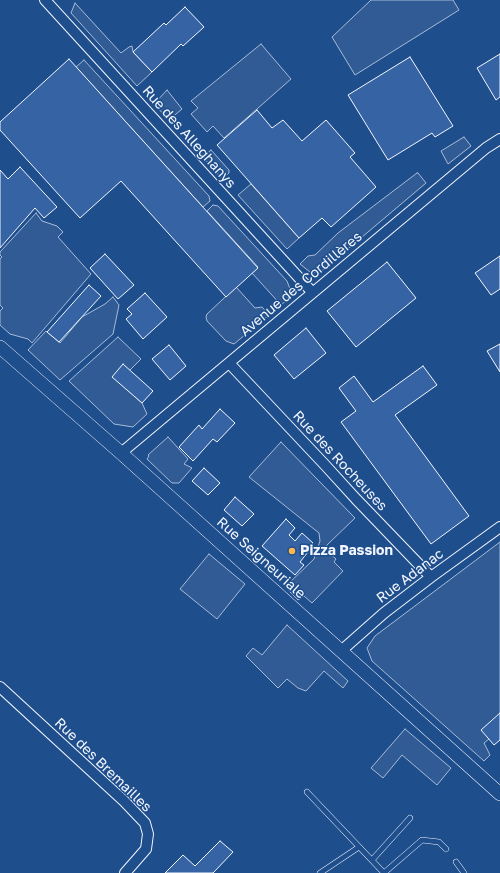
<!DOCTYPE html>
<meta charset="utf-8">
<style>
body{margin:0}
canvas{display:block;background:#1f4e8c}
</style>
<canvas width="500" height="873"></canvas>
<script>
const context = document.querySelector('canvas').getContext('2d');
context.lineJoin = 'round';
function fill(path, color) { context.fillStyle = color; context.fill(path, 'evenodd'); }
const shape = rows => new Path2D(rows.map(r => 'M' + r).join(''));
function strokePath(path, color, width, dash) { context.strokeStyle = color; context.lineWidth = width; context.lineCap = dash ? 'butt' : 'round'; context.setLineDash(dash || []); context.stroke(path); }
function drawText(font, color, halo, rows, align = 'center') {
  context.font = font + ' "Golos Text",sans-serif'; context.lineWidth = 3; context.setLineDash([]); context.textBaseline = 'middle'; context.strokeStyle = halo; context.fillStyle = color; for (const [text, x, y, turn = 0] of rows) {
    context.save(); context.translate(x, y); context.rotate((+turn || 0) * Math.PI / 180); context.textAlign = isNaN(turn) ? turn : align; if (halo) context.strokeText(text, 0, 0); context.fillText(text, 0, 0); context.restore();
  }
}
const built = shape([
 [371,0,453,0,459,10,355,75,332,37,371,0],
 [75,3,121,53,129,47,132,46,133,52,152,72,137,86,71,13,75,3],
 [261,44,291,79,224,138,213,126,207,132,191,114,198,108,191,101,261,44],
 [84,60,209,196,210,201,203,207,76,67,84,60],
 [167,90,182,109,169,120,154,104,167,90],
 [464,137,471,146,448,164,441,151,464,137],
 [211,150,229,170,229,173,222,179,203,157,211,150],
 [417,173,418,173,426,183,323,270,319,272,310,272,300,264,308,256,315,255,338,233,417,173],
 [251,184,299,238,287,249,238,195,251,184],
 [213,205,218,206,287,281,290,289,289,294,287,300,281,305,252,273,258,267,207,211,213,205],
 [36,213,42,221,57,226,63,232,58,237,91,274,32,343,28,339,10,334,0,325,0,311,3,308,0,305,0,259,2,257,0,255,0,252,36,213],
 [236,287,255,308,262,307,269,315,234,344,226,341,207,321,206,317,207,314,236,287],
 [113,297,119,305,113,334,60,380,28,350,46,331,60,343,82,317,105,304,113,297],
 [118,337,141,359,130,370,113,377,142,403,147,414,133,427,114,424,69,381,118,337],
 [168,437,188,459,184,464,192,468,179,483,172,483,147,459,149,456,148,455,168,437],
 [281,442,355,518,327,545,326,550,336,559,334,562,343,571,312,603,304,596,298,600,285,587,314,559,320,541,319,533,249,477,281,442],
 [500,542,500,713,489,739,484,743,490,755,484,761,372,661,367,648,375,636,500,542],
 [209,554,245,584,217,619,180,589,209,554],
 [287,625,348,681,343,688,324,671,306,691,298,688,287,679,278,688,246,656,253,648,262,655,287,625],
 [405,729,451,768,437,785,402,755,383,778,371,768,405,729]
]);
fill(built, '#305b95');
strokePath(built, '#a8bbd7', 1);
const building = shape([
 [185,7,204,27,183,46,181,44,152,72,133,52,164,23,166,25,185,7],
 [500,54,500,97,496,100,477,68,500,54],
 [410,57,453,126,435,137,432,133,388,160,348,95,410,57],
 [69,59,258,268,226,297,121,181,80,218,0,130,0,122,69,59],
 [257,110,272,128,283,120,302,141,326,120,355,153,350,157,376,187,331,227,322,218,299,238,217,145,257,110],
 [20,167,57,207,44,218,35,208,0,248,0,170,8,179,20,167],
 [105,254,134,285,118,299,90,268,105,254],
 [500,256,500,289,491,295,475,273,500,256],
 [387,262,416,298,356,347,327,311,387,262],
 [89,285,101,296,59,342,47,332,89,285],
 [145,293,167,317,143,339,126,319,132,314,127,309,145,293],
 [306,328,326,353,294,379,274,355,306,328],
 [500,344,500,372,487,351,500,344],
 [169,345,186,366,170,380,152,359,169,345],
 [123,364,153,391,142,403,112,377,123,364],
 [423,366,437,385,395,415,469,516,431,544,341,422,356,411,339,388,354,376,373,402,423,366],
 [220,409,235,423,217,442,213,439,193,461,179,447,199,425,202,429,220,409],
 [204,468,220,483,208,495,192,481,204,468],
 [235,497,254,514,242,526,224,510,235,497],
 [286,519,295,528,289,535,295,541,302,533,313,543,306,550,308,552,300,562,304,565,295,575,262,546,286,519],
 [500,713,500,740,494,745,481,730,500,713],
 [220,841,233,852,213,873,165,873,183,855,195,866,220,841]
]);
fill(building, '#3563a3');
strokePath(building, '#f2f6ff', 1);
const service = shape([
 [307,792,384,873],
 [372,860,410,818],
 [456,862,464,873],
 [320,873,359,847],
 [384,873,422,840,439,842,446,849]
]);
const minor = shape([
 [45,0,312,292],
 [229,363,325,465,356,499,431,577],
 [121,453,486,148,500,139],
 [341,651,384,613,431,577,500,527],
 [0,687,124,801,145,823,148,834,146,849,125,873]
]);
const tertiary = shape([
 [0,347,121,453,500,794]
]);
strokePath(service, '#f2f6ff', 6);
strokePath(minor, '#f2f6ff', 12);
strokePath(tertiary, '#f2f6ff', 14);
strokePath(service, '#1f4e8c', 5);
strokePath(minor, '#1f4e8c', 10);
strokePath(tertiary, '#1f4e8c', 13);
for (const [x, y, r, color] of [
 [292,551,4,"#ffb74d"]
]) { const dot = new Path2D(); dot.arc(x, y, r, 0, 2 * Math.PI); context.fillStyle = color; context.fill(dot); strokePath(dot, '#1f4e8c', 1.5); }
drawText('14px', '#f2f6ff', '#1f4e8c', [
 ["Rue des Alleghanys",189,137,48],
 ["Avenue des Cordillères",301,284,-40],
 ["Rue des Rocheuses",340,461,47],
 ["Rue Seigneuriale",261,558,42],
 ["Rue Adanac",410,576,-37],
 ["Rue des Bremailles",103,765,44]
]);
drawText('bold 14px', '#f2f6ff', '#1f4e8c', [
 ["Pizza Passion",300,551]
], 'left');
</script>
